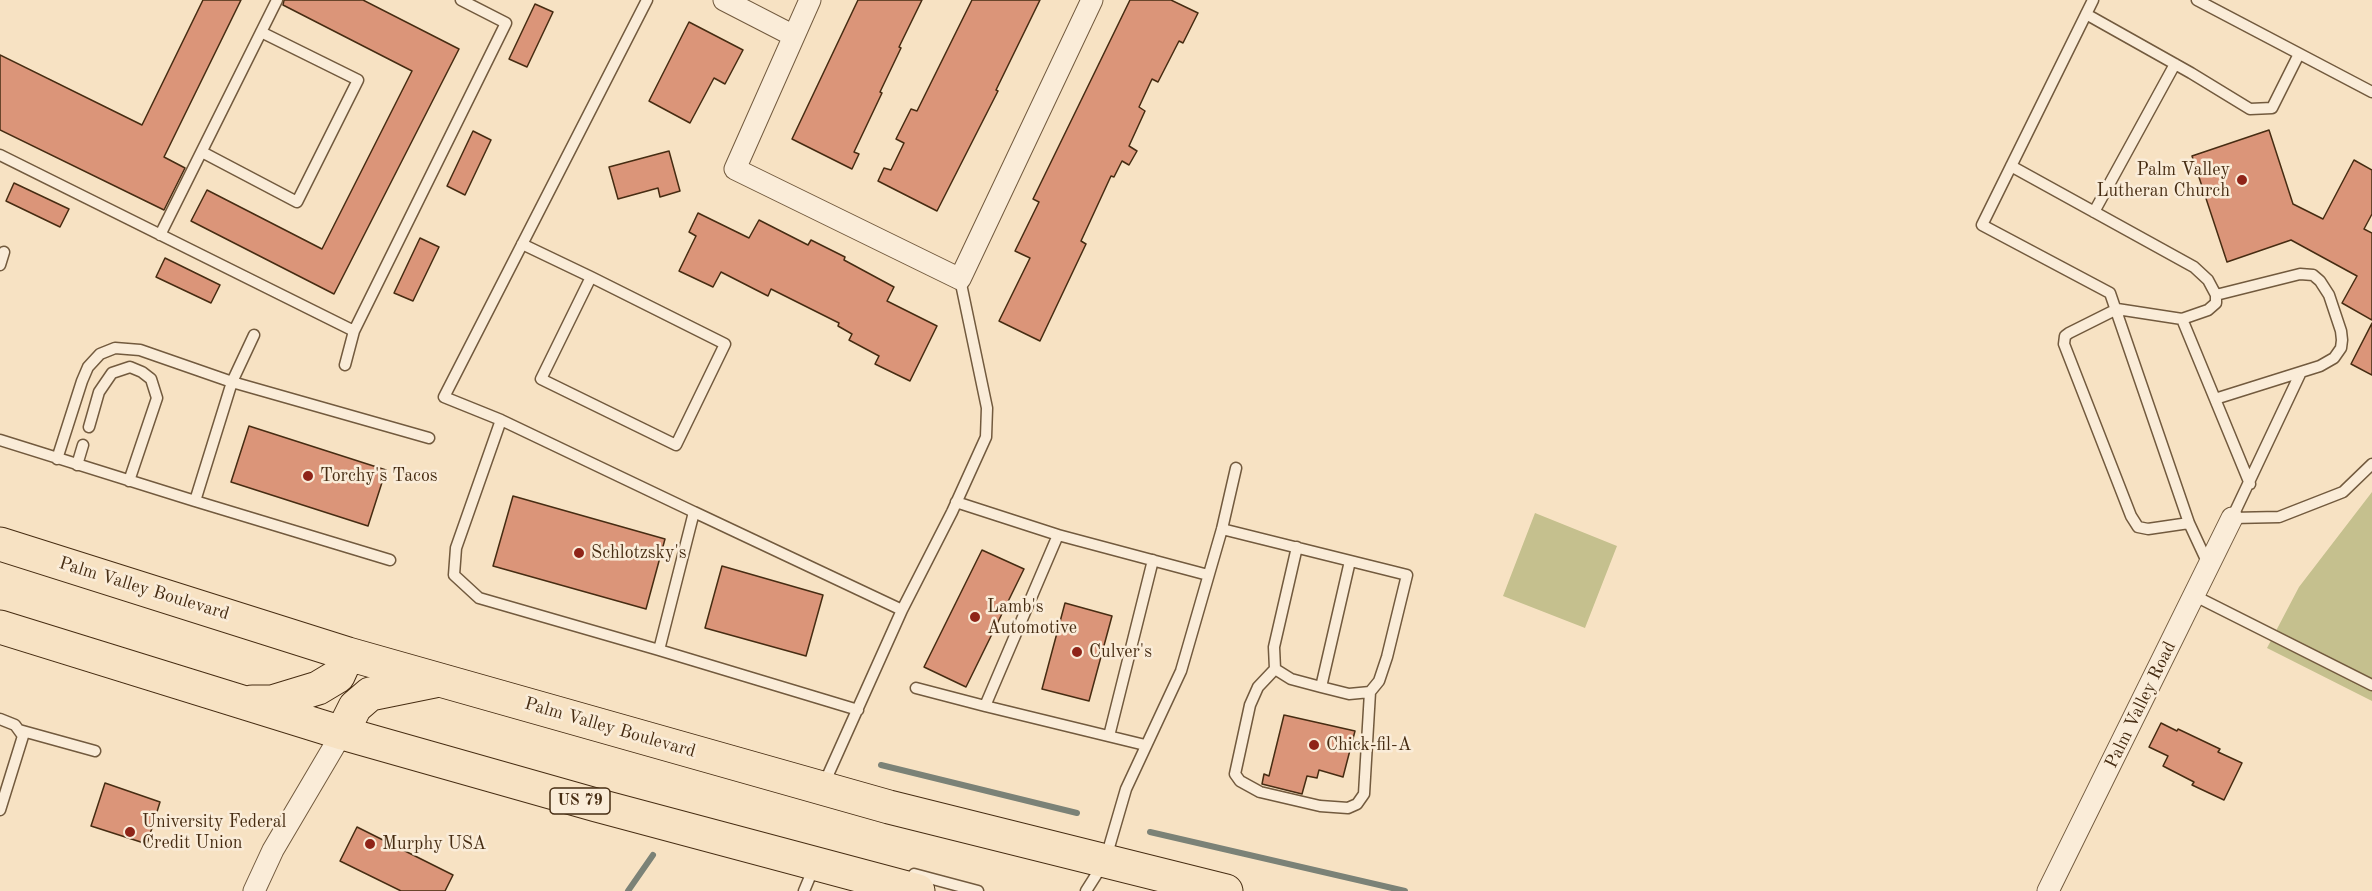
<!DOCTYPE html>
<style>
body{margin:0}
canvas{display:block;background:#f7e2c3}
</style>
<canvas width="2372" height="891"></canvas>
<script>
const context = document.querySelector('canvas').getContext('2d');
context.lineJoin = 'round';
function fill(path, color) { context.fillStyle = color; context.fill(path, 'evenodd'); }
const shape = rows => new Path2D(rows.map(r => 'M' + r).join(''));
function strokePath(path, color, width, dash) { context.strokeStyle = color; context.lineWidth = width; context.lineCap = dash ? 'butt' : 'round'; context.setLineDash(dash || []); context.stroke(path); }
function drawText(font, color, halo, rows, align = 'center') {
  context.font = font + ' "Old Standard TT",serif'; context.lineWidth = 5; context.setLineDash([]); context.textBaseline = 'middle'; context.strokeStyle = halo; context.fillStyle = color; for (const [text, x, y, turn = 0] of rows) {
    context.save(); context.translate(x, y); context.rotate((+turn || 0) * Math.PI / 180); context.textAlign = isNaN(turn) ? turn : align; if (halo) context.strokeText(text, 0, 0); context.fillText(text, 0, 0); context.restore();
  }
}
fill(shape([
 [2372,492,2372,701,2267,648,2299,587],
 [1535,513,1617,546,1585,628,1503,596]
]), '#c5c08e');
strokePath(shape([
 [881,765,1077,813],
 [1150,832,1405,891],
 [628,891,653,855]
]), '#7b8277', 6);
const building = shape([
 [203,0,241,0,164,157,185,168,164,210,0,130,0,55,142,125,203,0],
 [284,0,363,0,459,49,334,294,191,221,207,190,322,249,412,71,283,5,284,0],
 [858,0,922,0,899,47,901,48,880,92,882,93,854,152,859,154,852,169,792,139,858,0],
 [972,0,1040,0,996,90,998,91,937,211,878,181,884,168,891,170,904,143,896,139,911,109,917,111,972,0],
 [1130,0,1171,0,1198,13,1183,43,1179,41,1158,82,1152,79,1139,107,1145,111,1129,146,1137,151,1129,165,1122,161,1114,177,1111,176,1081,241,1086,244,1040,341,999,321,1030,258,1015,251,1039,202,1033,199,1130,0],
 [535,4,553,12,527,67,509,59,535,4],
 [689,22,743,50,725,84,714,78,690,123,649,101,689,22],
 [2269,130,2293,204,2323,219,2354,160,2372,170,2372,214,2364,229,2372,233,2372,320,2342,303,2357,276,2291,240,2227,262,2192,156,2269,130],
 [473,131,491,140,465,195,447,186,473,131],
 [669,151,680,191,660,197,658,188,618,199,609,167,669,151],
 [14,183,69,209,60,227,6,201,14,183],
 [698,213,749,238,759,220,808,245,811,240,845,257,844,260,894,287,887,301,937,326,910,381,875,364,879,356,849,340,852,334,838,326,839,323,771,289,768,296,721,272,713,287,679,271,696,236,689,232,698,213],
 [420,238,439,247,413,301,394,293,420,238],
 [165,258,220,285,211,303,156,277,165,258],
 [2372,323,2372,375,2351,364,2372,323],
 [249,426,386,470,368,526,231,482,249,426],
 [513,496,665,539,646,609,493,566,513,496],
 [982,550,1024,569,966,687,924,667,982,550],
 [722,566,823,595,806,656,705,628,722,566],
 [1065,603,1112,616,1089,701,1042,689,1065,603],
 [1284,715,1355,731,1343,777,1319,770,1317,778,1307,776,1302,794,1262,784,1264,774,1269,776,1284,715],
 [2161,723,2177,731,2178,729,2220,749,2218,752,2242,763,2224,800,2192,785,2194,782,2163,766,2168,756,2149,747,2161,723],
 [105,783,160,802,147,844,91,826,105,783],
 [357,827,453,875,445,891,401,891,340,861,357,827]
]);
fill(building, '#db9579');
strokePath(building, '#462c12', 1.5);
const service = shape([
 [2093,0,1982,225,2110,293,2189,523,2209,566],
 [2197,0,2372,92],
 [2086,14,2191,73,2250,109,2272,108,2299,54],
 [202,152,297,202,358,80,261,32],
 [0,155,354,331],
 [2011,166,2194,267,2208,280,2216,295,2216,303,2208,310,2182,319,2250,484],
 [2094,212,2175,64],
 [160,235,277,0],
 [522,244,591,277,725,344,676,445,541,379,591,277],
 [0,265,4,252],
 [2182,319,2117,309,2069,333,2065,336,2064,344,2131,516,2138,527,2148,529,2189,523],
 [345,365,354,331,506,23,461,0],
 [2301,372,2232,518,2279,517,2343,492,2372,464],
 [2215,399,2320,366,2334,358,2341,348,2342,340,2341,331,2329,295,2320,281,2313,275,2300,274,2216,295],
 [501,420,444,397,647,0],
 [89,427,99,392,112,373,130,367,142,372,151,379,157,398,129,481],
 [0,440,195,501],
 [57,459,82,381,88,367,100,354,115,348,140,350,232,382,254,335],
 [77,465,83,445],
 [956,502,1058,535],
 [1222,529,1407,575,1387,657,1379,681,1370,692,1349,694,1321,687,1291,679,1275,669,1274,647,1297,547],
 [390,560,195,501,232,382,429,438],
 [2195,596,2372,685],
 [659,650,479,598,454,575,456,548,501,420,694,512],
 [1275,669,1258,687,1250,705,1235,774,1240,781,1260,792,1320,806,1348,808,1357,804,1364,794,1370,692],
 [1321,687,1350,561],
 [916,688,985,706,1058,535,1208,575],
 [985,706,1145,745],
 [858,710,659,650,694,512,902,610],
 [0,719,15,725,23,736,0,810],
 [19,730,95,751],
 [1109,736,1153,560],
 [823,786,902,610,952,512,986,437,987,408,960,279],
 [914,874,978,891],
 [804,891,814,867],
 [1086,891,1105,861,1126,789,1181,671,1222,529,1236,468]
]);
const minor = shape([
 [724,0,794,36],
 [810,0,735,169,960,279,1092,0],
 [254,891,273,850,342,733],
 [2048,891,2232,518]
]);
const trunk = shape([
 [0,544,348,654,889,807,1226,891],
 [0,627,342,733,596,805,918,891],
 [252,702,272,702,318,688,338,676,348,654],
 [342,733,355,707,370,694,434,681]
]);
strokePath(service, '#725a3e', 13);
strokePath(minor, '#725a3e', 23);
strokePath(trunk, '#462c12', 35);
strokePath(service, '#faecd8', 10);
strokePath(minor, '#faecd8', 21);
strokePath(trunk, '#f7e2c3', 33);
for (const [x, y, r, color] of [
 [2242,180,6,"#8f2418"],
 [308,476,6,"#8f2418"],
 [579,553,6,"#8f2418"],
 [975,617,6,"#8f2418"],
 [1077,652,6,"#8f2418"],
 [1314,745,6,"#8f2418"],
 [130,832,6,"#8f2418"],
 [370,844,6,"#8f2418"]
]) { const dot = new Path2D(); dot.arc(x, y, r, 0, 2 * Math.PI); context.fillStyle = color; context.fill(dot); strokePath(dot, '#faecd8', 2); }
for (const [x, y, w] of [
 [580,801,60]
]) { const box = new Path2D(); box.roundRect(x - w / 2, y - 13, w, 26, 4.5); context.fillStyle = '#faecd8'; context.fill(box); strokePath(box, '#462c12', 1.5); }
drawText('bold 16px', '#462c12', null, [
 ["US 79",580,801]
]);
drawText('18px', '#462c12', '#faecd8', [
 ["Palm Valley",2230,170,"right"],
 ["Lutheran Church",2230,191,"right"],
 ["Torchy's Tacos",320,476],
 ["Schlotzsky's",591,553],
 ["Lamb's",987,607],
 ["Automotive",987,628],
 ["Culver's",1089,652],
 ["Chick-fil-A",1326,745],
 ["University Federal",142,822],
 ["Credit Union",142,843],
 ["Murphy USA",382,844]
], 'left');
drawText('18px', '#462c12', '#faecd8', [
 ["Palm Valley Boulevard",144,589,17],
 ["Palm Valley Road",2141,705,-64],
 ["Palm Valley Boulevard",610,728,16]
]);
</script>
